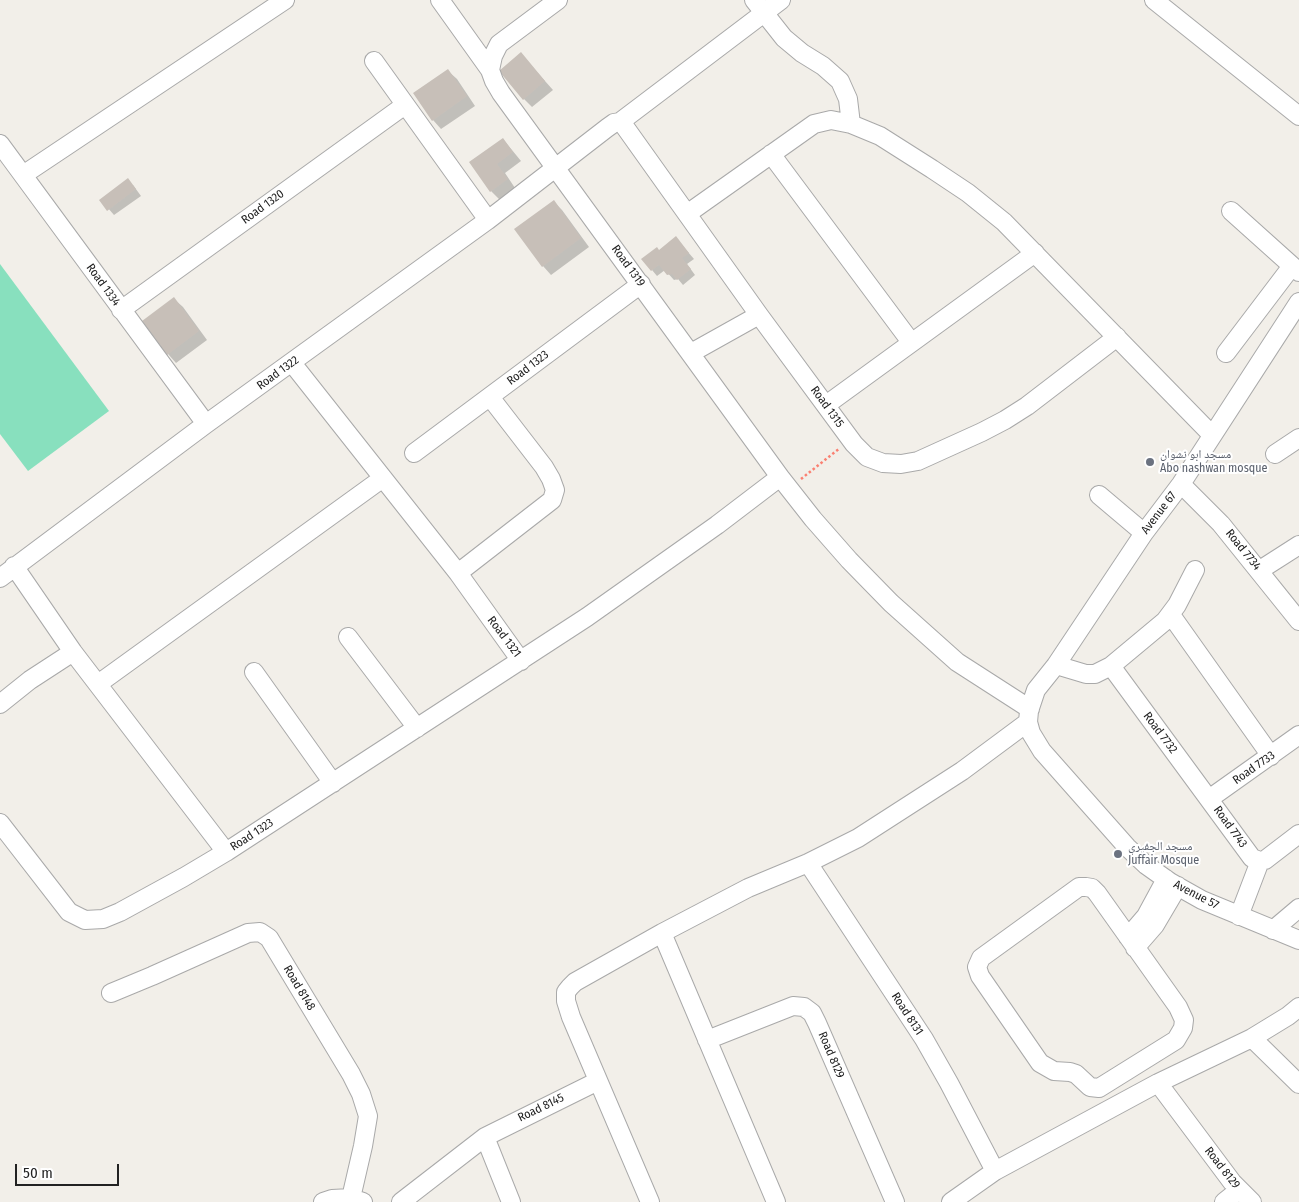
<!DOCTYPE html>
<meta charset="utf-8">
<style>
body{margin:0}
#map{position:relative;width:1299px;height:1202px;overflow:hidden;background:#f2efe9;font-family:"Fira Sans Condensed",sans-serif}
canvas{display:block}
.scale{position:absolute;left:15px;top:1164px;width:104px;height:22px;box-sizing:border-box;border:2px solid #222;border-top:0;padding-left:6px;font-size:15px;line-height:18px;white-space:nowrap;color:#222;-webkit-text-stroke:4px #fff;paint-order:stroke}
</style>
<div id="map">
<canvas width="1299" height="1202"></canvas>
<div class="scale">50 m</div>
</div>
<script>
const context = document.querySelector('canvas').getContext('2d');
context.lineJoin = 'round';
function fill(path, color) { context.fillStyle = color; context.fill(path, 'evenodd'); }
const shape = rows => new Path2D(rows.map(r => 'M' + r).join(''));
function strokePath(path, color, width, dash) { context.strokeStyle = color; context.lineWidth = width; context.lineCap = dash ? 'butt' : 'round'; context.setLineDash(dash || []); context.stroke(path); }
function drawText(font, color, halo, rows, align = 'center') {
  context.font = font + ' "Fira Sans Condensed","Noto Naskh Arabic",sans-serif'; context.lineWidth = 4; context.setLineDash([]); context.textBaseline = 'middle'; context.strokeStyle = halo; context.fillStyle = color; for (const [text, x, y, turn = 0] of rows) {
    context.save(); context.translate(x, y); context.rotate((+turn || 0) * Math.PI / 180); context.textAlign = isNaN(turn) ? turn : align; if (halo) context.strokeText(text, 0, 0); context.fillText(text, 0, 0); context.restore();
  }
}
fill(shape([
 [0,264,109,411,28,471,0,434]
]), '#88e0be');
fill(shape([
 [521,54,553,90,532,107,524,99],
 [448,71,457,79,475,106,441,129,433,120],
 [503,139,521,161,505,173,515,188,500,200,491,191,470,162],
 [133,185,141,196,114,215,101,200],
 [554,202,562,210,589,247,551,275,543,266],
 [676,238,694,259,687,264,695,275,683,285,678,279,674,280,665,270,657,276,652,270,659,251],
 [174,299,183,307,207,340,176,363,168,354]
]), '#0003');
fill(shape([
 [521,52,545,81,523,100,499,71],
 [448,69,467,96,432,121,413,93],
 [503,138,513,152,497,164,508,179,490,192,469,162],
 [128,178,136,189,107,211,99,200],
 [554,200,581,238,542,267,514,229],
 [676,236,689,253,682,258,691,269,677,280,672,274,667,275,659,265,651,271,641,259,657,247,659,250],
 [174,297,199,331,167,355,142,321]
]), '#c7bfb8');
const minor = shape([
 [440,0,490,70],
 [558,0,499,44,493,56,490,70,494,81,501,93,780,477,813,519,849,560,891,603,957,662,1030,709],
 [754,0,784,38,802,53,823,66,840,81,848,99,851,124],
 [1154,0,1299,116],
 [374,61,488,220],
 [620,122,625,127,759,315,854,444,867,457,883,463,901,464,918,461,982,432,1005,420,1027,406,1117,337],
 [0,144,206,424],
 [771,154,911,342],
 [23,175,285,0],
 [1231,211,1299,272],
 [687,214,814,124,831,120,851,124,880,136,932,169,968,193,1004,222,1212,435],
 [1299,302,1181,484,1144,533,1056,665,1036,690,1029,711,1028,722,1031,733,1042,751,1127,847,1146,865,1170,882,1202,900,1299,940],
 [121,310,405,105],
 [691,353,759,315],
 [1226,353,1292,266],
 [292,363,458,573,521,661],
 [826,405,1035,253],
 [414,453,641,284],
 [1275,454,1299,438],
 [1181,484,1221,524,1299,621],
 [1099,495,1144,533],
 [14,566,73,652,226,852],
 [1260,570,1299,545],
 [458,573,552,500,555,490,551,479,544,467,490,397],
 [0,578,206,424,488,220,607,128,614,123,620,122,781,0],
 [1171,615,1271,756],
 [348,637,417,728],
 [1056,665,1086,674,1095,674,1111,666,1165,621,1177,605,1195,570],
 [1111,666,1252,858,1260,861,1265,860,1299,834],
 [254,672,333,783],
 [98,684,383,478],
 [0,704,30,680,73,652],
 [1209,799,1299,735],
 [0,823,69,912,85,920,103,919,120,912,184,877,226,852,587,617,717,525,780,477],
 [808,863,924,1039,949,1083,995,1171],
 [1079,887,1086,887,1092,888,1097,893,1178,1007,1184,1020,1183,1028,1176,1040,1099,1088,1090,1087,1076,1074,1070,1072,1054,1071,1040,1063,980,976,977,967,981,958,1079,887],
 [1239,916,1260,861],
 [1273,930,1299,908],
 [662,933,776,1202],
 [1128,937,1146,916,1166,879],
 [1135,948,1155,925,1178,886],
 [111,993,152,976,248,933,260,932,269,938,351,1074,361,1094,368,1116,363,1146,351,1198],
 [1252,1038,1299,1084],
 [707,1040,793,1006,804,1007,812,1013,817,1023,895,1202],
 [1158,1083,1232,1182,1252,1202],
 [485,1137,511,1202],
 [323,1202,332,1199,351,1198,363,1202],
 [401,1202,485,1137,598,1081],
 [650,1202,571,1017,566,1001,566,992,570,987,575,982,662,933,748,888,808,863,858,838,962,771,1028,722],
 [951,1202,995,1171,1158,1083,1252,1038,1288,1016,1299,1007],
 [1224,1202,1239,1190]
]);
strokePath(minor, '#a9a9a9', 20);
strokePath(shape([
 [801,479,840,448]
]), '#fa8072', 2.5, [2.5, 2.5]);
strokePath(minor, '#fff', 18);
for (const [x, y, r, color] of [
 [1150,462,5,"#6b7280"],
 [1118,854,5,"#6b7280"]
]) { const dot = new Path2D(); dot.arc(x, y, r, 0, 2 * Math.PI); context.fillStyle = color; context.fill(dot); strokePath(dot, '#fff', 2); }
drawText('12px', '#222', '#fff', [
 ["Road 1320",263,207,-36],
 ["Road 1319",628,266,54],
 ["Road 1334",103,285,54],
 ["Road 1323",528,368,-37],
 ["Road 1322",278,373,-36],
 ["Road 1315",827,407,54],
 ["Avenue 67",1159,513,-53],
 ["Road 7734",1243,550,51],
 ["Road 1321",504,637,53],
 ["Road 7732",1160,733,53],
 ["Road 7733",1254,768,-35],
 ["Road 7743",1230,827,54],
 ["Road 1323",252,835,-33],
 ["Avenue 57",1196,895,27],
 ["Road 8148",299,988,59],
 ["Road 8131",907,1014,57],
 ["Road 8129",831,1055,67],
 ["Road 8145",541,1108,-26],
 ["Road 8129",1222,1168,52]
]);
drawText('12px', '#5b616d', '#fff', [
 ["مسجد ابو نشوان",1160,455],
 ["Abo nashwan mosque",1160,469],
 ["مسجد الجفيري",1128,847],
 ["Juffair Mosque",1128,861]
], 'left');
</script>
